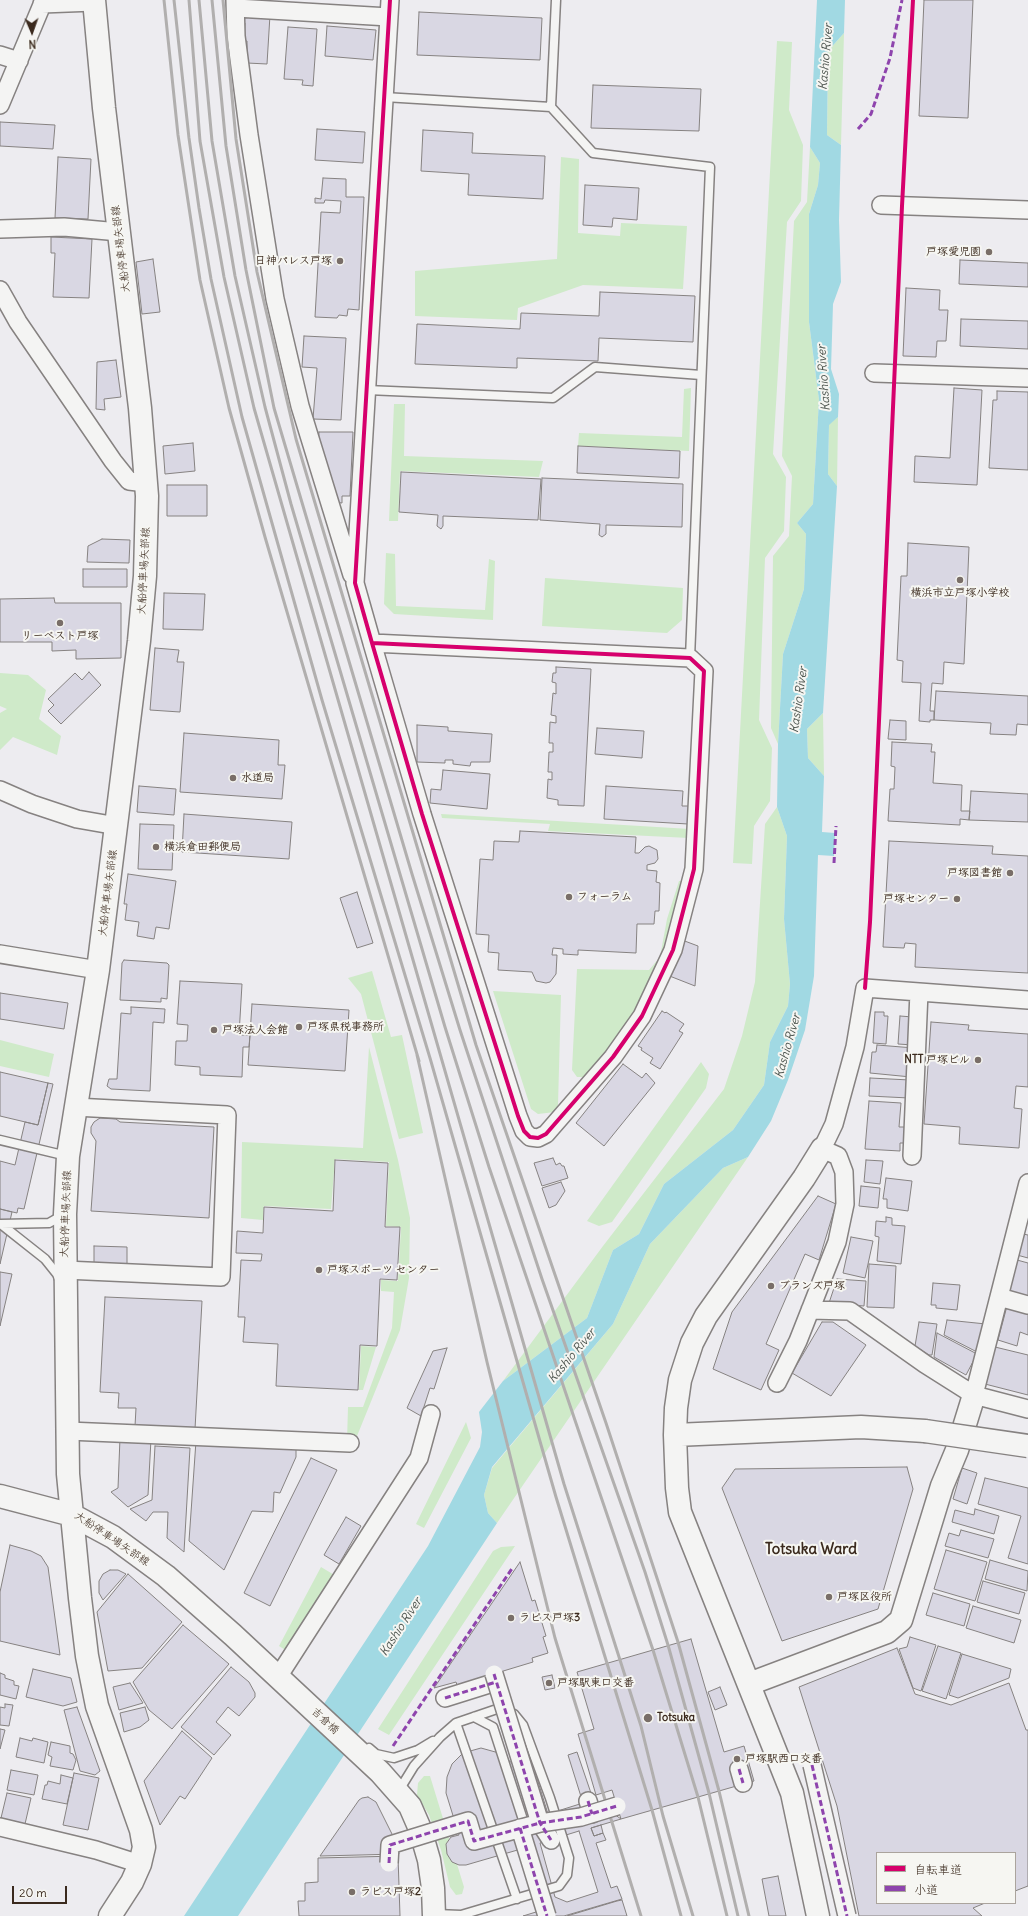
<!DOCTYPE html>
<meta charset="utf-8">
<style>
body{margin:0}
#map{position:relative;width:1028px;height:1916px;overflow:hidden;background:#edecf0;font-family:Delius,"Klee One",sans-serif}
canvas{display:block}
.legend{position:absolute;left:876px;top:1852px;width:140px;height:52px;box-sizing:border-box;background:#f6f6f2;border:1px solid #aba49d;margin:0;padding:5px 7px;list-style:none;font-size:12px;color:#3b2a1e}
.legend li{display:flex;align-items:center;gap:8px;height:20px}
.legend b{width:20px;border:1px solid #aba49d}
.north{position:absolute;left:12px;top:12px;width:40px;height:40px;-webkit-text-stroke:3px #f6f6f2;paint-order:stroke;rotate:178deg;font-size:11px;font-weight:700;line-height:16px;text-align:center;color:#3b2a1e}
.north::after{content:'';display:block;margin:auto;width:14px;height:18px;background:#3b2a1e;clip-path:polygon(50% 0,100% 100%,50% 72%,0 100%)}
.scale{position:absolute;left:12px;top:1886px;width:55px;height:18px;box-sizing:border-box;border:2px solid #3b2a1e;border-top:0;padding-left:5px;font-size:12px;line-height:14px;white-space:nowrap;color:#3b2a1e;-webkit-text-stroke:3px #f6f6f2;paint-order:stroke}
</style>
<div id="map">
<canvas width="1028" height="1916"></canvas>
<ul class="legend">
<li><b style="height:5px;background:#d6006c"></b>自転車道</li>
<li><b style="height:5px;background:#8e44ad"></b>小道</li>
</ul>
<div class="north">N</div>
<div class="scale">20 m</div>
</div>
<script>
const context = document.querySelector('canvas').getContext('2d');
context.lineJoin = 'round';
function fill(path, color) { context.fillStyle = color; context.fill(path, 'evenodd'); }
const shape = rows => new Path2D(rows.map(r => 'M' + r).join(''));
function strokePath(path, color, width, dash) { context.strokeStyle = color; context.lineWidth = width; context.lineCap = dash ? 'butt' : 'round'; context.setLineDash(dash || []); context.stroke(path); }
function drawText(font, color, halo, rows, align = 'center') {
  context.font = font + ' Delius,"Klee One",sans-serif'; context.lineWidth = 4; context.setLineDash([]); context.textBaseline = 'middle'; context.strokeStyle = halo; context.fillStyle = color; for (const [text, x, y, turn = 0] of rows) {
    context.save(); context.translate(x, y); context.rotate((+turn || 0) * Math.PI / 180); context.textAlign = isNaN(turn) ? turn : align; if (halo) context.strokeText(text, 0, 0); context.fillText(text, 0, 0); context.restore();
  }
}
fill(shape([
 [844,33,841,145,827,135,828,51],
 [777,41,792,42,789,110,803,145,801,201,787,222,773,454,786,477,784,531,765,558,759,720,772,748,770,801,754,826,752,864,733,863],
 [810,147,820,163,818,185,809,214,809,322,819,400,813,504,797,523,806,534,804,589,783,654,778,744,771,728,773,556,789,536,792,476,782,456,794,221,807,202],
 [561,157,579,159,578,233,620,236,621,223,687,226,683,289,583,285,518,308,517,320,415,316,415,271,557,259],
 [691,388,689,451,578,446,579,433,682,437,684,389],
 [394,404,405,404,404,456,543,461,539,477,400,471,398,521,389,521],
 [838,417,837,486,828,474,829,424],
 [386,553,395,554,396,606,485,610,489,559,495,561,493,620,394,614,384,604],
 [545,578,683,588,682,620,667,633,542,626],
 [0,673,28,675,46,690,39,719,61,736,57,755,13,737,0,750,0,713,7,709,0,706],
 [823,713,824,776,808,758,807,729],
 [777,807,787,836,784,919,790,984,788,1006,770,1042,764,1085,733,1130,664,1184,639,1234,613,1250,587,1318,503,1381,603,1246,724,1089,742,1036,755,982,765,824],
 [441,814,690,829,689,838,548,831,550,824,442,818],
 [679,881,685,881,669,947,644,1000,613,1046,584,1077,577,1077,572,1070,577,969,649,970,660,957,667,919],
 [372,971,391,1037,402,1035,423,1133,399,1139,361,994,348,978],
 [493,991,561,995,558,1105,555,1112,538,1114,531,1109],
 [0,1040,54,1054,49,1077,0,1066],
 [369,1047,398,1160,410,1218,409,1278,400,1330,355,1441,347,1441,348,1407,363,1407,392,1328,394,1292,381,1291,381,1280,398,1281,401,1227,386,1226,389,1162,335,1159,331,1209,264,1206,263,1220,241,1218,242,1142,363,1148],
 [701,1062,709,1074,706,1088,612,1222,599,1226,587,1221],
 [748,1157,497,1523,488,1513,484,1495,492,1468,613,1324,650,1244,723,1168],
 [361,1346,376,1347,363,1390,359,1390],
 [466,1422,471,1438,424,1528,416,1524],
 [515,1546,389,1735,378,1729,493,1551,501,1547],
 [321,1567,336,1576,287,1651,279,1646],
 [424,1776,430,1776,464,1887,462,1894,456,1895,450,1887,441,1850,429,1815,417,1795,418,1783]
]), '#cfeac9');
fill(shape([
 [817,0,845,0,844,33,828,51,827,135,841,145,839,220,841,282,833,304,831,369,839,394,838,417,829,425,828,474,837,486,823,713,807,729,808,758,824,776,822,832,835,833,834,856,818,855,814,976,805,1030,788,1080,771,1121,748,1157,723,1168,650,1244,613,1324,492,1467,484,1495,488,1513,497,1523,238,1916,184,1916,428,1546,480,1447,482,1432,479,1412,503,1381,587,1318,613,1250,639,1234,664,1184,733,1130,764,1085,770,1042,788,1006,790,984,784,919,787,836,777,807,778,744,783,654,804,589,806,534,797,523,813,504,819,400,809,322,809,214,818,185,820,163,810,147]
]), '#a1d9e3');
const building = shape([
 [924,0,973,0,968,118,919,116,924,0],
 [419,12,542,18,540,60,417,55,419,12],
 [243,13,270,15,267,64,247,63,247,41,244,41,245,23,242,23,243,13],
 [327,26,376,30,373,60,325,56,327,26],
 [288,27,317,29,313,86,302,85,303,80,284,79,288,27],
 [593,85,701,89,699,131,591,128,593,85],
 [0,122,55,125,53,149,0,146,0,122],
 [317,129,365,132,363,163,315,160,317,129],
 [423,130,473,133,472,153,545,156,543,199,468,195,469,174,421,171,423,130],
 [58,157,91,159,88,219,55,218,58,157],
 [323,178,346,179,346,197,364,197,359,310,348,309,347,316,339,315,337,318,315,317,321,212,340,213,341,201,325,200,324,203,315,203,315,198,321,199,323,178],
 [585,185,639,188,637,220,613,218,612,227,583,225,585,185],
 [51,237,92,239,89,298,53,297,55,253,51,253,51,237],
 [153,259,160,312,142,314,136,262,153,259],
 [960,260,1028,263,1028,287,959,284,960,260],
 [906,288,940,290,939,310,948,310,946,341,937,341,936,357,903,356,906,288],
 [600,292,695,296,693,342,599,338,598,361,517,358,517,368,415,364,417,324,520,329,521,313,599,316,600,292],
 [961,319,1028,321,1028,349,960,346,961,319],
 [304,336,346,338,341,420,313,419,317,368,302,367,304,336],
 [116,360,121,397,104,399,105,410,96,409,97,362,116,360],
 [954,388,982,390,977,485,914,482,915,456,950,458,954,388],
 [997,391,1028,392,1028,470,989,468,993,400,997,400,997,391],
 [319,432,353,432,350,496,342,496,342,503,334,502,318,446,319,432],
 [193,443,195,471,165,474,163,446,193,443],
 [578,446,680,451,679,478,577,473,578,446],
 [401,472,541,479,538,520,443,516,443,526,441,529,437,526,438,515,399,512,401,472],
 [542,478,683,484,682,527,606,525,606,534,602,537,599,535,600,524,540,520,542,478],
 [167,485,207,485,207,516,167,516,167,485],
 [102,539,130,540,129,563,87,562,88,546,102,539],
 [908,543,969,547,964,664,944,662,943,684,932,683,930,711,934,711,934,720,930,720,930,722,919,721,921,683,902,682,903,661,897,660,901,576,907,576,908,543],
 [83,569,127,569,127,587,83,587,83,569],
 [164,593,205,594,203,630,163,629,164,593],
 [54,598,55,603,121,603,121,658,76,659,76,650,52,651,52,642,0,642,0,599,54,598],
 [155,648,179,650,177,662,184,662,180,712,150,710,155,648],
 [556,667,591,669,584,806,558,805,558,800,547,798,548,779,552,780,552,772,548,772,549,752,553,752,553,743,549,743,550,722,556,723,556,716,551,715,553,693,556,694,556,683,552,682,553,673,556,673,556,667],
 [89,672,101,685,61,724,48,711,54,705,48,699,75,673,82,680,89,672],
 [936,691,1028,696,1028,725,1017,724,1016,735,990,734,991,723,934,720,936,691],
 [890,720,906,721,906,740,888,739,890,720],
 [417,725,448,727,448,731,492,734,490,762,471,762,470,766,453,764,453,760,445,760,445,763,417,762,417,725],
 [597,728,644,731,642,758,595,754,597,728],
 [184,733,279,740,278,765,285,765,282,799,180,792,184,733],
 [892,742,932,744,931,752,935,752,933,783,962,785,961,811,970,811,969,820,960,819,960,825,888,821,890,789,894,789,895,767,891,766,892,742],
 [443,770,490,774,487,809,430,803,431,789,441,790,443,770],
 [139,786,176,789,174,815,137,812,139,786],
 [606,786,683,791,682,806,689,806,688,824,604,819,606,786],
 [971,791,1028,794,1028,822,969,820,971,791],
 [184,814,292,822,289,859,182,852,184,814],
 [140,824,174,825,172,870,138,869,140,824],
 [520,831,636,837,635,853,639,853,645,847,649,846,657,850,658,859,655,863,647,865,647,870,657,871,656,882,660,883,659,911,655,911,654,924,637,924,636,953,578,950,578,955,563,954,563,949,553,948,552,955,557,955,556,974,550,982,546,983,536,981,532,972,498,970,499,953,488,952,489,935,476,934,480,859,493,860,494,841,519,842,520,831],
 [889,841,993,846,992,854,1028,856,1028,973,915,967,916,944,905,943,904,948,883,947,889,841],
 [128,874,176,881,169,929,156,927,154,939,137,936,139,922,125,920,127,904,124,904,128,874],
 [357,892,373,943,357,948,340,898,357,892],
 [682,940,698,946,695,986,667,975,682,940],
 [124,960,167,963,169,965,167,999,161,998,161,1002,120,1000,122,963,124,960],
 [180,981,242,984,239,1035,250,1035,249,1047,243,1047,242,1077,200,1075,200,1067,175,1065,176,1041,187,1041,188,1025,177,1024,180,981],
 [0,993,68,1003,64,1029,0,1019,0,993],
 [252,1004,349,1010,345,1071,248,1065,252,1004],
 [131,1007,165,1009,164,1023,153,1022,150,1091,111,1089,107,1086,109,1079,117,1079,121,1013,131,1014,131,1007],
 [662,1011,665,1013,666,1012,684,1024,679,1031,683,1033,660,1069,650,1063,653,1058,641,1050,642,1048,638,1046,662,1011],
 [875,1012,884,1012,884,1016,888,1016,886,1044,873,1043,875,1012],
 [900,1016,913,1017,913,1045,898,1044,900,1016],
 [931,1022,969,1025,968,1030,1028,1034,1028,1087,1016,1086,1014,1108,1022,1109,1019,1148,959,1144,960,1127,924,1124,931,1022],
 [877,1045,914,1048,911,1077,870,1073,872,1052,876,1052,877,1045],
 [623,1064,642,1078,646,1073,655,1083,604,1146,576,1123,623,1064],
 [0,1072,48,1083,38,1125,0,1116,0,1072],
 [870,1078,910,1080,909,1098,869,1096,870,1078],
 [48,1083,53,1084,24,1209,18,1208,17,1213,0,1209,0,1161,15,1165,25,1122,38,1125,48,1083],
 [869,1101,901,1103,899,1127,907,1127,905,1143,900,1143,900,1151,865,1149,869,1101],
 [100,1118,116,1119,120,1122,214,1127,209,1218,91,1211,96,1141,91,1133,91,1127,94,1122,100,1118],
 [553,1158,556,1165,560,1163,562,1166,564,1166,568,1178,542,1186,534,1163,553,1158],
 [335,1160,388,1163,385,1227,400,1227,397,1280,380,1279,377,1346,360,1345,358,1390,276,1386,278,1344,243,1342,245,1317,238,1317,241,1260,261,1261,262,1254,236,1253,237,1231,263,1233,264,1207,333,1211,335,1160],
 [866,1160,883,1161,880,1184,864,1182,866,1160],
 [886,1178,912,1181,908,1211,887,1208,887,1199,883,1199,886,1178],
 [561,1182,565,1191,556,1205,549,1208,542,1188,561,1182],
 [861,1186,880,1188,878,1208,859,1206,861,1186],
 [818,1196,836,1204,819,1260,805,1254,766,1344,779,1350,761,1390,713,1369,732,1312,818,1196],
 [0,1209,12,1212,0,1264,0,1209],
 [886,1217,892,1218,892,1225,905,1226,901,1264,877,1261,879,1237,875,1236,876,1221,886,1222,886,1217],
 [1023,1234,1028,1235,1028,1258,1017,1255,1023,1234],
 [851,1237,873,1241,865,1278,843,1273,851,1237],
 [94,1246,127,1247,127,1265,94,1264,94,1246],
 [1017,1260,1028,1263,1028,1300,1007,1295,1017,1260],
 [869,1264,896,1266,894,1308,867,1307,869,1264],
 [0,1272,12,1274,0,1326,0,1272],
 [837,1279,866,1281,864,1306,829,1303,837,1279],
 [933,1283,960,1285,957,1310,936,1308,936,1305,931,1305,933,1283],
 [105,1297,202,1301,195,1429,135,1426,136,1408,118,1408,119,1393,100,1392,105,1297],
 [1007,1306,1028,1312,1028,1335,1020,1332,1017,1346,998,1340,1007,1306],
 [947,1320,986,1324,977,1352,944,1335,947,1320],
 [822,1322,833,1322,866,1345,831,1396,792,1373,822,1322],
 [919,1322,937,1324,932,1355,929,1355,915,1346,919,1322],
 [937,1333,977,1354,966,1375,934,1357,937,1333],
 [995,1347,1028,1355,1028,1395,985,1384,995,1347],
 [447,1348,434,1389,430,1388,421,1416,407,1408,433,1351,447,1348],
 [120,1438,151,1439,148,1495,128,1507,111,1492,118,1488,120,1438],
 [196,1441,296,1446,296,1457,280,1493,274,1492,273,1512,252,1511,224,1570,189,1541,196,1441],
 [155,1446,190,1448,184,1552,167,1538,168,1512,153,1512,146,1521,130,1509,152,1500,155,1446],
 [311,1458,337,1470,270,1606,244,1593,311,1458],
 [907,1467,913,1489,878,1609,782,1641,722,1488,735,1469,907,1467],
 [962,1468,977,1473,967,1504,953,1499,962,1468],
 [985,1478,1028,1488,1028,1564,1008,1558,1021,1516,978,1504,985,1478],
 [975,1509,999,1516,994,1534,952,1522,955,1510,974,1515,975,1509],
 [346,1517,361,1526,339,1564,324,1555,346,1517],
 [961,1530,994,1539,988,1558,945,1546,949,1533,959,1536,961,1530],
 [10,1545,31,1551,41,1556,48,1567,60,1655,0,1641,0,1592,10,1545],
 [946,1550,987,1562,975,1601,934,1589,946,1550],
 [990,1560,1028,1571,1027,1591,985,1579,990,1560],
 [520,1562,532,1601,535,1600,546,1636,543,1637,548,1653,532,1658,533,1662,457,1685,456,1682,434,1688,520,1562],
 [110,1570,118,1570,126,1574,103,1600,99,1593,99,1581,103,1574,110,1570],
 [128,1574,182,1622,142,1668,108,1671,97,1612,128,1574],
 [983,1581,1025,1593,1019,1614,977,1602,983,1581],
 [933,1593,970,1604,964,1626,926,1615,933,1593],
 [973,1606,1021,1620,1014,1643,966,1628,973,1606],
 [183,1625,229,1664,172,1729,149,1710,133,1682,183,1625],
 [910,1637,936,1645,921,1691,913,1688,899,1649,907,1647,910,1637],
 [691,1639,724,1752,744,1746,754,1781,621,1819,612,1790,596,1795,578,1734,594,1729,577,1672,691,1639],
 [938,1646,961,1653,946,1699,922,1691,938,1646],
 [897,1648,915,1694,951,1705,1009,1683,1026,1730,1028,1730,1028,1886,1015,1891,1015,1853,877,1853,877,1903,985,1903,973,1908,982,1916,859,1916,837,1806,799,1687,897,1648],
 [962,1654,1011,1669,1009,1678,958,1698,949,1695,962,1654],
 [231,1667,249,1682,255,1693,255,1697,239,1716,228,1707,216,1722,231,1735,214,1755,181,1727,231,1667],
 [33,1669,71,1678,77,1702,63,1706,26,1697,33,1669],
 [0,1673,5,1675,5,1678,14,1681,14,1685,19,1686,16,1699,0,1695,0,1673],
 [552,1675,555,1688,545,1690,542,1677,552,1675],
 [499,1676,531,1774,535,1772,548,1814,583,1803,568,1755,577,1752,593,1799,621,1819,591,1828,594,1836,603,1833,606,1840,596,1843,611,1888,617,1886,622,1899,564,1916,523,1916,536,1912,538,1908,521,1849,466,1865,459,1865,452,1862,447,1854,446,1844,451,1837,459,1835,446,1793,447,1777,452,1764,463,1753,481,1748,499,1753,512,1763,518,1777,499,1676],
 [579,1831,598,1892,567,1902,555,1897,540,1843,579,1831],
 [130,1683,143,1703,119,1710,113,1687,130,1683],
 [720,1687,727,1705,715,1710,708,1692,720,1687],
 [5,1704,13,1705,9,1726,0,1725,0,1707,5,1708,5,1704],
 [77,1707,100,1771,95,1775,80,1771,64,1710,77,1707],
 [145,1707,149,1720,140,1727,124,1732,120,1713,145,1707],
 [0,1729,5,1730,0,1749,0,1729],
 [182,1731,212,1758,185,1799,180,1796,160,1825,144,1781,182,1731],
 [20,1738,32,1741,33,1738,48,1742,44,1763,16,1757,20,1738],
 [51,1742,70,1746,70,1753,73,1754,76,1760,73,1770,50,1766,52,1757,48,1755,51,1742],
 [11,1770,38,1775,34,1795,7,1790,11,1770],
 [74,1773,99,1778,88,1830,63,1825,74,1773],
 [61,1775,73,1778,67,1804,42,1799,45,1785,47,1785,48,1781,60,1784,61,1775],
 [7,1793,31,1798,25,1824,1,1818,7,1793],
 [368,1797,376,1802,394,1838,399,1854,320,1856,359,1800,362,1798,368,1797],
 [601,1825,603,1833,594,1836,591,1828,601,1825],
 [398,1856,400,1916,299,1916,298,1901,305,1901,305,1883,318,1882,318,1858,398,1856],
 [778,1876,786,1916,769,1916,762,1879,778,1876],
 [622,1900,627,1916,567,1916,617,1901,622,1900]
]);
fill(building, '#d9d7e3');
strokePath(building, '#868281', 1);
const lane = shape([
 [556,0,551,107,593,153,710,167,690,658],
 [384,97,551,107],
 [367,390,553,398,595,367,701,375],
 [0,1140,67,1156],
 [1,1224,49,1223,63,1215],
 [2,1225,45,1259,57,1274,59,1279],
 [474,1717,493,1727,526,1829],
 [456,1723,517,1899],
 [369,1748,376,1754,394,1758,418,1750,433,1741],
 [398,1792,414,1766,440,1737,456,1723,497,1709,514,1714,523,1725,550,1798,569,1858,567,1875,559,1886,461,1915,436,1914]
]);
const street = shape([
 [235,0,236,36,249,135,275,299,300,406,352,575],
 [42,4,94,2],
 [236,8,389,17],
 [0,55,19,61],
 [0,105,44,0],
 [881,205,1028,210],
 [0,229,64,227,119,232],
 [0,290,18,322,113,461,129,481,146,483],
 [874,373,1028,378],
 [372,643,422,814,518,1116,524,1131,530,1137,538,1138,546,1134,613,1057,642,1016,673,950,694,869,704,671,690,658,372,643,355,583,390,0],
 [0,790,32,804,77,819,117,826],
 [0,954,98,970],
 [912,1156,919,992],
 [65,1270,221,1277,227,1115,75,1107],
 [999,1297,1028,1305],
 [810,1310,850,1311,925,1364,974,1395,1028,1409],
 [777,1383,798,1341,837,1242,845,1204,844,1172,838,1156,822,1149,834,1124,855,1047,865,988,1028,1000],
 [974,1395,1028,1183],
 [68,1431,350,1443],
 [278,1677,419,1458,431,1414],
 [445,1698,496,1682],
 [739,1769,743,1783],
 [588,1801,592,1814],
 [540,1823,551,1840],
 [0,1827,96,1850,140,1864]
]);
const secondary = shape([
 [94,0,104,108,140,408,147,496,145,576,139,641,98,970,68,1156,65,1214,68,1474,80,1598,87,1656,97,1706,141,1830,144,1847,140,1864,132,1882,110,1916],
 [675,1435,861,1427,925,1431],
 [0,1496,72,1515,113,1537,166,1576,233,1635,380,1772,410,1806,420,1829,429,1860,433,1888,434,1916],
 [749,1684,887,1632,901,1620,942,1486,957,1450,974,1395],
 [818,1916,792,1793,680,1512,677,1488,675,1435,676,1408,680,1380,692,1343,706,1316,804,1178,822,1149]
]);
strokePath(lane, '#868281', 11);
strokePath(street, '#868281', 20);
strokePath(secondary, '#868281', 25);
strokePath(lane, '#f4f4f3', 8);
strokePath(street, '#f4f4f3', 17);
strokePath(secondary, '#f4f4f3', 22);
strokePath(shape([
 [164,0,178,135,200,280,229,408,265,537,419,1061],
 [174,0,189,138,199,208,211,279,242,417,322,700,430,1058,556,1497,652,1810,681,1916],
 [189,0,200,141,224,277,254,408,564,1484,641,1726,663,1816,693,1916],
 [199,0,212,141,235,276,265,407,291,504,445,1027,489,1167,653,1650,698,1797,727,1916],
 [212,0,226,146,246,270,274,408,412,874,460,1030,542,1279,645,1572,668,1645,709,1793,738,1916],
 [223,0,236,139,257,272,296,439,476,1045,606,1423,678,1642,719,1791,749,1916],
 [417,1055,487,1362,555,1638,641,1916]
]), '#b1afae', 3);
const streetBridge = shape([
 [494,1674,540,1823],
 [812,1765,847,1916],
 [520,1828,547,1916],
 [389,1863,390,1845,468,1821,474,1841,540,1823,581,1817,617,1806]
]);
const secondaryBridge = shape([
 [925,1431,1028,1446]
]);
strokePath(streetBridge, '#868281', 20, []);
strokePath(secondaryBridge, '#868281', 25, []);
strokePath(streetBridge, '#f4f4f3', 17);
strokePath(secondaryBridge, '#f4f4f3', 22);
strokePath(shape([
 [858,129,871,114,890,58,902,0],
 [834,863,836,826],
 [494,1674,540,1823,551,1840],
 [445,1698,496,1682],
 [393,1746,513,1567],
 [812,1765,847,1916],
 [739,1769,743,1783],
 [588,1801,592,1814],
 [520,1828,547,1916],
 [389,1863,390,1845,468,1821,474,1841,540,1823,581,1817,617,1806]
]), '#8e44ad', 3, [6, 3]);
strokePath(shape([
 [372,643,422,814,518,1116,524,1131,530,1137,538,1138,546,1134,613,1057,642,1016,673,950,694,869,704,671,690,658,372,643,355,583,390,0],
 [865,988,870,922,902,206,913,0]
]), '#d6006c', 4);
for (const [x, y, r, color] of [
 [989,252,4,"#796e68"],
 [340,261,4,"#796e68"],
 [960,580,4,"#796e68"],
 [60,623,4,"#796e68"],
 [233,778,4,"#796e68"],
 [156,847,4,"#796e68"],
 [1010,873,4,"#796e68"],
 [569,897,4,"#796e68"],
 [957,899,4,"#796e68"],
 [299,1027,4,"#796e68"],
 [214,1030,4,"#796e68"],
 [978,1060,4,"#796e68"],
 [319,1270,4,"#796e68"],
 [771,1286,4,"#796e68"],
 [829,1597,4,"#796e68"],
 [511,1618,4,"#796e68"],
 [549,1683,4,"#796e68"],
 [648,1718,5,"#796e68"],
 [737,1759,4,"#796e68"],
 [352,1892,4,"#796e68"]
]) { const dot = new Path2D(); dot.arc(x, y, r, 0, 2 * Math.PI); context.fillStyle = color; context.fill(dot); strokePath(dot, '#f6f6f2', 1.5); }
drawText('11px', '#3b2a1e', '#f6f6f2', [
 ["大船停車場矢部線",121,249,-97],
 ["大船停車場矢部線",144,571,-87],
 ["大船停車場矢部線",108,893,-83],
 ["大船停車場矢部線",66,1214,-88],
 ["大船停車場矢部線",112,1539,34],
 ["吉倉橋",325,1721,43]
]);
drawText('bold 11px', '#3b2a1e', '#f6f6f2', [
 ["戸塚愛児園",981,252,"right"],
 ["日神パレス戸塚",332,261,"right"],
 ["横浜市立戸塚小学校",960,593,"center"],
 ["リーベスト戸塚",60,636,"center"],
 ["水道局",241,778],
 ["横浜倉田郵便局",164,847],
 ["戸塚図書館",1002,873,"right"],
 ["フォーラム",577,897],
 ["戸塚センター",949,899,"right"],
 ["戸塚県税事務所",307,1027],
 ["戸塚法人会館",222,1030],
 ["NTT 戸塚ビル",970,1060,"right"],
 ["戸塚スポーツ センター",327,1270],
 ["ブランズ戸塚",779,1286],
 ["戸塚区役所",837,1597],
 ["ラピス戸塚3",519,1618],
 ["戸塚駅東口交番",557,1683],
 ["Totsuka",657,1718],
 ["戸塚駅西口交番",745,1759],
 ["ラピス戸塚2",360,1892]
], 'left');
drawText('italic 12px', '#4c544e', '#f6f6f2', [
 ["Kashio River",826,57,-85],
 ["Kashio River",824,378,-94],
 ["Kashio River",799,700,-82],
 ["Kashio River",788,1046,-74],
 ["Kashio River",572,1356,-50],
 ["Kashio River",401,1627,-57]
]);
drawText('bold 15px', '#3b2a1e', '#f6f6f2', [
 ["Totsuka Ward",811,1550]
]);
</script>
